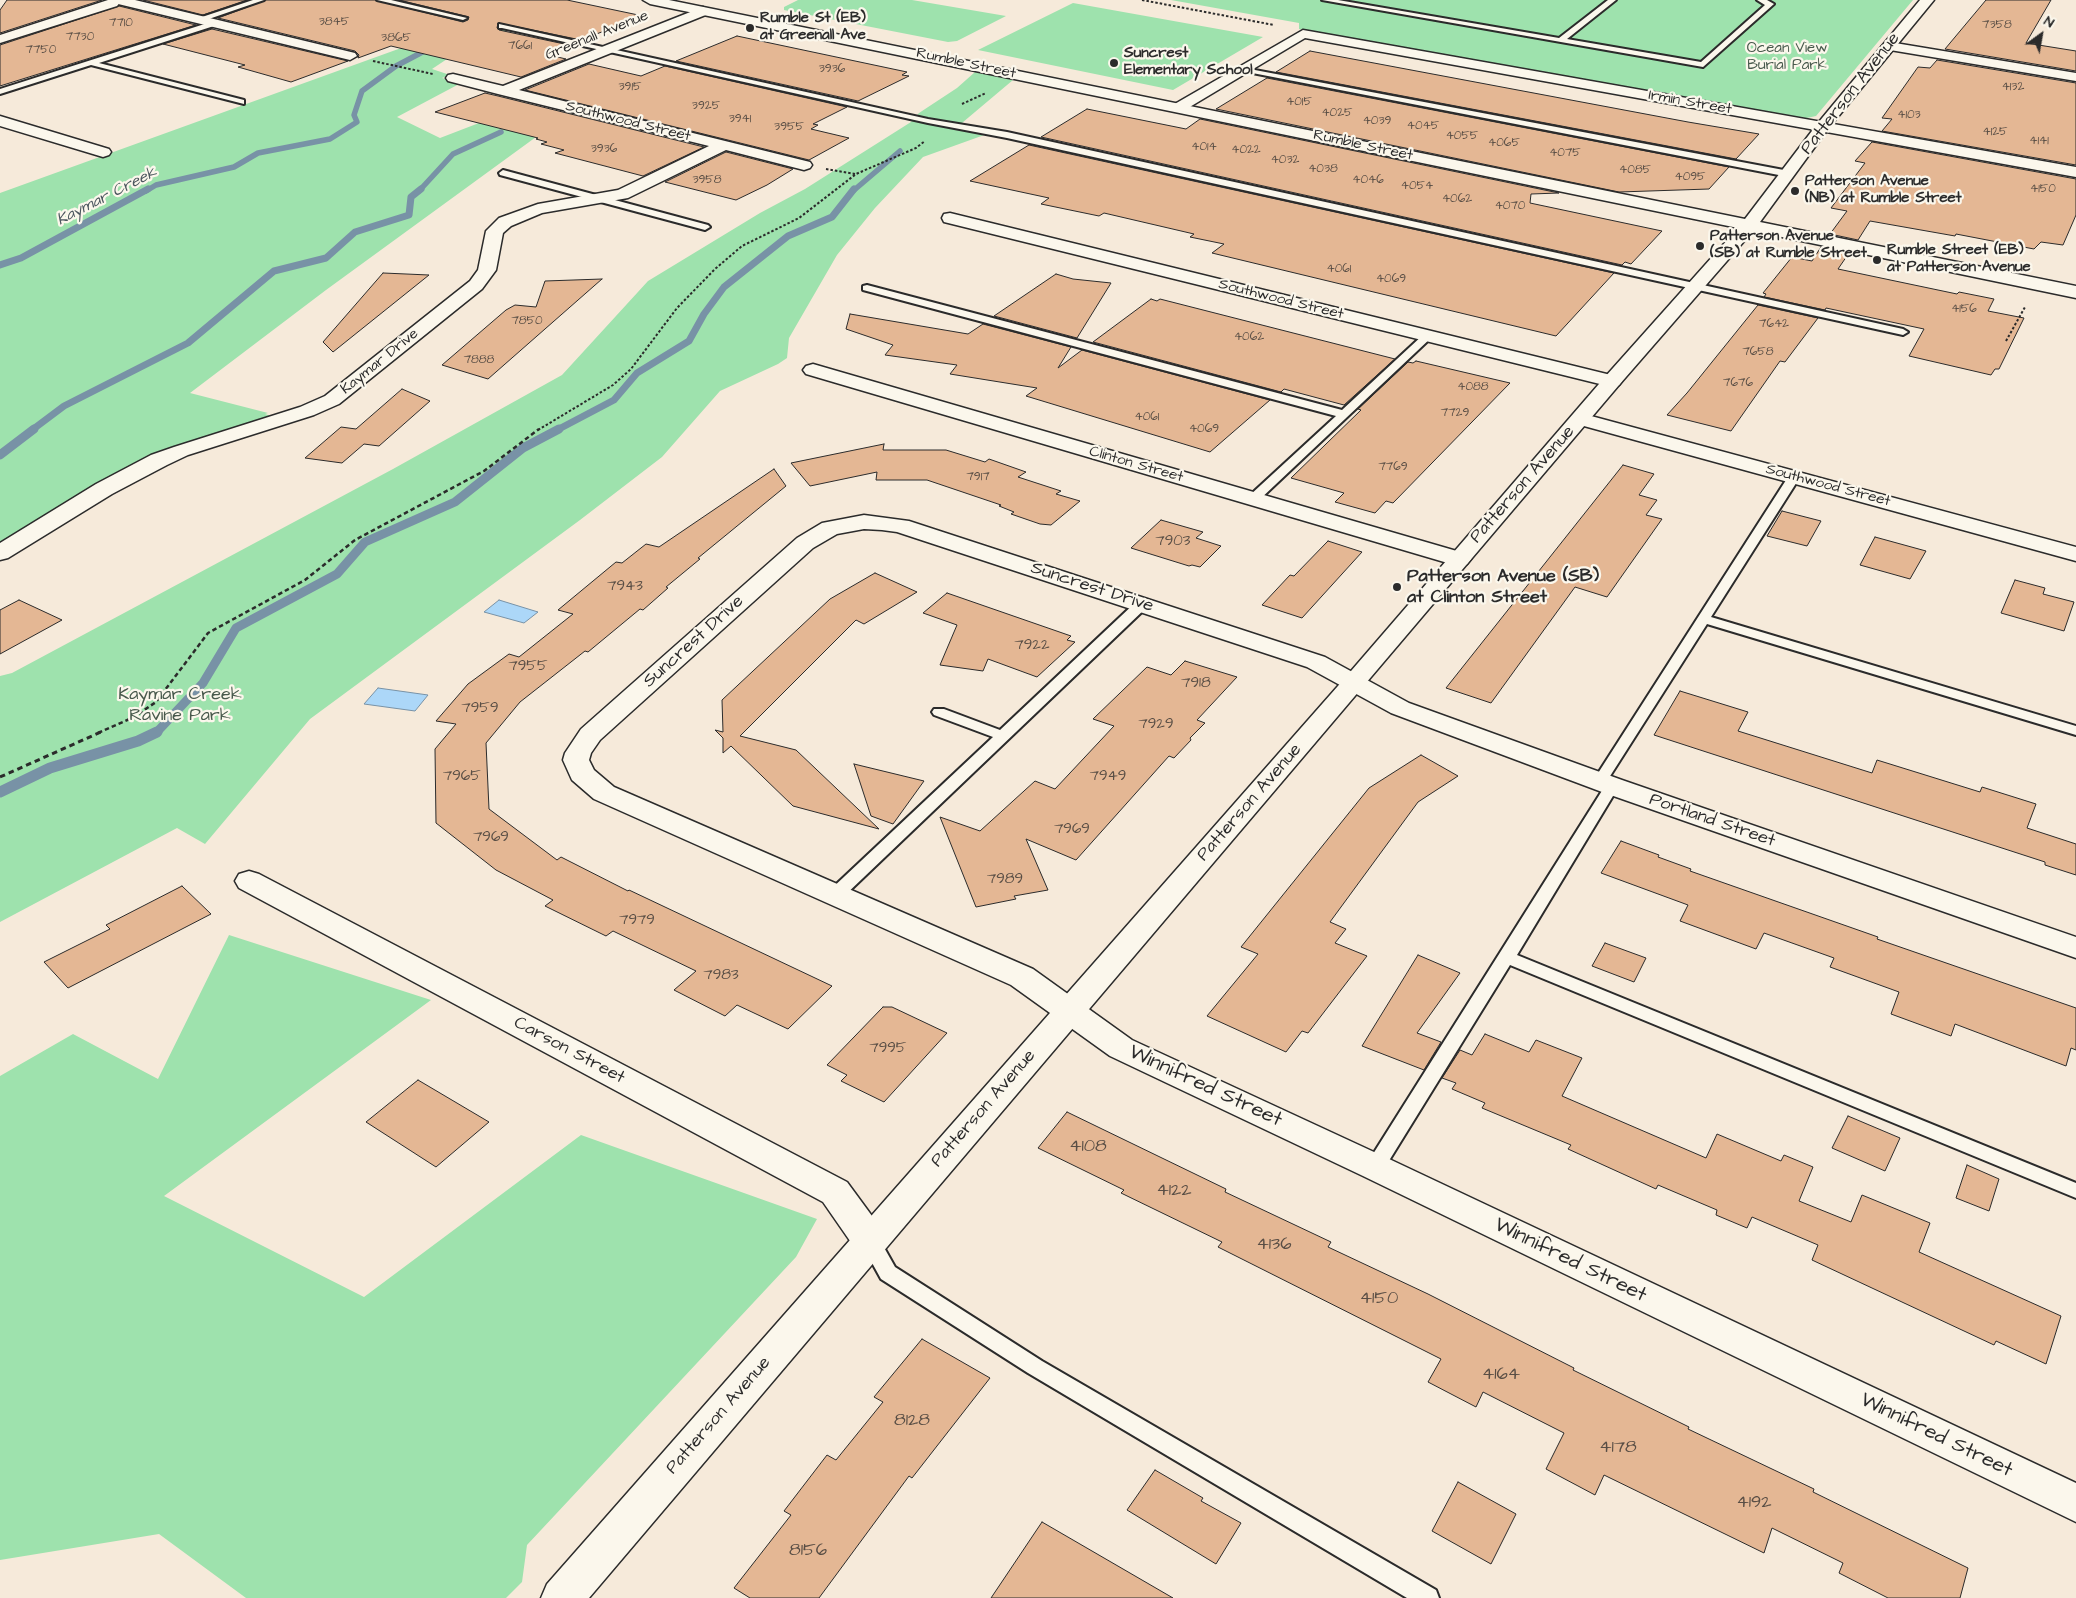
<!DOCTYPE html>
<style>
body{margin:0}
#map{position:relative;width:2076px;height:1598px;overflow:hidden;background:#f6eada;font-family:"Architects Daughter",sans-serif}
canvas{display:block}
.north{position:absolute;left:2016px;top:10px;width:50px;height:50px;-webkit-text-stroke:4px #fbf7ec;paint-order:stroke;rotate:32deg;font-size:14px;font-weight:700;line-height:20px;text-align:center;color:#2b2b2b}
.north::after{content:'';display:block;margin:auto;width:18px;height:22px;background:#2b2b2b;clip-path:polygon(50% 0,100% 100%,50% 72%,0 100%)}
</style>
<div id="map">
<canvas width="2076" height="1598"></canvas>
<div class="north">N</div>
</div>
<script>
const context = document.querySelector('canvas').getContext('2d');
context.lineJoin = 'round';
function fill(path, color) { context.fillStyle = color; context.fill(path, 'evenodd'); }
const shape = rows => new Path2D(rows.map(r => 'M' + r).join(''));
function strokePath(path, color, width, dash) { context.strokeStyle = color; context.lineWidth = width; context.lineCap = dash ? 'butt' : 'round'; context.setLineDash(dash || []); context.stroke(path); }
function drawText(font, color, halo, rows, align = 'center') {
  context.font = font + ' "Architects Daughter",sans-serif'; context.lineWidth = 4.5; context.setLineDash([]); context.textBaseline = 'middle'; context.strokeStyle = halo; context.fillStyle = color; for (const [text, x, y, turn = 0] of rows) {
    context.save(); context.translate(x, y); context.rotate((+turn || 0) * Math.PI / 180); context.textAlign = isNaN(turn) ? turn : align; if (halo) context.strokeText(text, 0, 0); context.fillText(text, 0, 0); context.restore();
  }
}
fill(shape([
 [798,0,912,0,1006,16,957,41,948,42,784,10,784,7],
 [1171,0,1913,0,1816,116,1802,119,1299,29,1299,23],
 [1073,3,1263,37,1173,90,978,50],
 [509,9,505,37,447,59,432,69,450,75,442,78,461,83,397,117,440,138,505,113,547,129,326,290,190,393,268,413,265,414,274,417,185,443,150,457,93,486,0,543,0,193],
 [975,72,1013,80,956,128,987,134,923,157,875,208,837,255,789,338,787,358,778,364,720,391,662,457,580,520,310,719,205,844,177,828,0,922,0,676,12,673,393,469,562,375,648,281,760,213,805,189,911,122,919,113,957,88],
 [229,935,431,1000,164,1196,364,1297,581,1135,817,1219,796,1257,527,1545,522,1582,506,1598,246,1598,159,1534,0,1560,0,1076,73,1034,158,1079]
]), '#9ee2ad');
const water = shape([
 [499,600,538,612,524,623,484,612,499,600],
 [378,688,428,695,415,711,364,704,378,688]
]);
fill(water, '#acd7f8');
strokePath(water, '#7892a6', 1);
strokePath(shape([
 [146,191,156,185,234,167,258,153,330,139,357,122,354,115,362,91,396,66,432,47],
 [419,191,453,154,501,132],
 [853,191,900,151]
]), '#7892a6', 5.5);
strokePath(shape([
 [0,265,21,258,148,189],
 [32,430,64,406,188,343,274,271,326,258,355,232,409,215,411,197,421,189],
 [557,430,614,400,637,373,689,341,704,314,724,287,788,236,832,217,854,189]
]), '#7892a6', 7);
strokePath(shape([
 [0,455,34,429],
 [156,733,203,683,236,628,337,574,365,542,455,502,523,448,559,429]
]), '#7892a6', 9);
strokePath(shape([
 [0,792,50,768,138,741,157,732]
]), '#7892a6', 11);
const building = shape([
 [7,0,102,0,0,33,0,10,7,0],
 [143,0,247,0,203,15,143,0],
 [266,0,375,0,463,22,468,20,469,17,399,0,567,0,643,16,581,40,498,23,497,28,499,30,569,45,545,54,566,59,521,77,391,46,358,58,359,55,355,51,218,18,266,0],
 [1986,0,2051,0,2026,43,2076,51,2076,71,1945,49,1986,0],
 [119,6,196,25,0,86,0,45,119,6],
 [212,29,348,61,291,82,238,67,245,65,163,44,212,29],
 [737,36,907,72,902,75,909,76,858,101,676,61,737,36],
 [1310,51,1688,122,1759,134,1736,159,1276,72,1310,51],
 [1937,60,2076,83,2076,165,1882,131,1892,119,1882,118,1918,67,1930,68,1937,60],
 [589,64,641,76,665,66,847,107,813,124,818,125,811,129,849,138,809,160,525,90,589,64],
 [1267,78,1729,167,1709,189,1619,192,1216,109,1267,78],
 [485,93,498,96,704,147,643,176,555,153,564,150,541,144,547,142,536,139,538,138,435,112,485,93],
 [1087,109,1186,129,1200,119,1559,193,1531,194,1530,203,1662,231,1631,264,1625,262,1622,265,1041,137,1087,109],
 [1872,142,2076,179,2076,215,2063,245,2041,242,2034,249,1956,234,1955,236,1870,221,1858,240,1830,234,1847,211,1831,208,1865,163,1855,161,1872,142],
 [1029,145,1614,273,1556,336,1212,253,1224,244,1190,237,1194,234,1104,213,1099,216,1041,204,1049,198,970,181,1029,145],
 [726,152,793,169,767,185,736,200,665,182,726,152],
 [1821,247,1849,253,1838,269,1957,294,1959,292,1994,299,1988,311,2024,318,1999,369,1995,369,1991,375,1909,356,1924,329,1826,308,1825,310,1764,297,1766,294,1763,293,1792,257,1812,261,1821,247],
 [383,273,429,275,333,352,323,342,383,273],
 [1056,274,1073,279,1111,283,1077,338,994,316,1056,274],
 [602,279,488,379,442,365,506,310,515,305,536,307,545,281,602,279],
 [1151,299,1157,301,1160,299,1395,359,1344,405,1284,389,1281,392,1093,342,1151,299],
 [1758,305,1818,318,1785,362,1780,361,1731,431,1667,415,1687,393,1758,305],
 [850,314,968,334,983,324,1071,347,1058,368,1082,350,1270,400,1210,452,1026,396,1037,388,950,374,957,365,885,355,893,345,846,329,850,314],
 [1416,361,1510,383,1393,503,1386,501,1375,513,1335,502,1344,493,1291,478,1361,410,1358,409,1408,362,1413,363,1416,361],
 [402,389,430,401,379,446,364,444,342,463,305,458,341,427,356,429,402,389],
 [884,444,883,450,946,450,985,462,989,459,1026,472,1018,477,1061,491,1056,494,1080,501,1051,525,1040,524,1011,514,1014,512,999,506,1001,505,927,480,876,480,877,472,810,486,791,463,884,444],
 [1623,465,1654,474,1639,495,1657,500,1646,515,1662,519,1607,597,1575,587,1491,703,1446,688,1623,465],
 [774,469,786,486,698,558,700,559,666,587,668,588,643,610,640,609,588,652,585,651,520,702,486,743,489,809,557,860,561,857,628,891,629,890,832,986,788,1029,737,1005,725,1016,674,990,696,971,613,931,606,936,545,906,553,900,496,870,436,823,435,749,456,724,436,721,468,684,509,654,519,657,573,614,558,610,616,562,622,563,646,544,659,547,774,469],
 [1782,511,1821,521,1807,546,1767,536,1782,511],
 [1161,520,1203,532,1196,538,1221,546,1200,567,1192,565,1189,566,1131,548,1161,520],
 [1875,537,1926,551,1910,579,1860,565,1875,537],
 [1328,541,1362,552,1302,618,1262,605,1290,575,1294,576,1328,541],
 [875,573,917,592,864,624,856,620,740,736,796,750,879,829,793,806,731,746,723,753,723,738,715,730,723,732,722,700,830,599,875,573],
 [2015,580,2045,588,2043,594,2074,602,2064,631,2001,613,2015,580],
 [947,593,1071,636,1067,640,1075,642,1037,677,988,659,983,671,940,665,957,625,923,613,947,593],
 [19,600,62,620,0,654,0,610,19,600],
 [1185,661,1237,677,1197,720,1205,723,1190,738,1191,740,1174,758,1169,756,1076,860,1026,839,1048,890,1014,896,1016,899,976,907,940,817,980,831,1035,781,1055,789,1114,726,1093,719,1147,667,1171,675,1185,661],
 [1680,691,1748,712,1738,731,1872,773,1877,760,1980,792,1982,787,2036,804,2027,828,2076,844,2076,875,2045,865,2045,862,1654,735,1680,691],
 [1421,755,1458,776,1418,802,1330,922,1346,929,1335,943,1367,956,1308,1033,1302,1031,1286,1052,1207,1016,1258,954,1241,947,1369,788,1421,755],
 [854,764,924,781,893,824,871,816,854,764],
 [1621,841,1659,855,1658,857,1691,869,1690,871,1878,937,1877,939,2076,1008,2076,1050,2071,1048,2066,1066,1955,1024,1951,1036,1891,1014,1899,992,1830,967,1834,958,1764,933,1756,949,1680,921,1688,905,1601,873,1621,841],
 [182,886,211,914,68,988,44,962,110,929,106,925,182,886],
 [1605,943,1646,958,1634,982,1592,966,1605,943],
 [1418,955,1460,973,1417,1033,1441,1042,1424,1070,1362,1046,1418,955],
 [883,1007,892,1007,947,1033,884,1102,841,1081,847,1075,827,1065,883,1007],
 [1485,1034,1529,1052,1536,1040,1582,1058,1562,1096,1706,1158,1717,1134,1781,1161,1784,1155,1813,1167,1799,1201,1851,1222,1862,1195,1930,1223,1919,1252,2061,1316,2046,1364,1996,1341,1994,1345,1812,1260,1818,1245,1752,1217,1747,1228,1716,1215,1717,1210,1658,1185,1656,1189,1568,1149,1571,1145,1482,1108,1485,1103,1452,1089,1456,1083,1442,1078,1460,1050,1472,1055,1485,1034],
 [418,1080,489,1122,436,1167,366,1122,418,1080],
 [1067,1112,1226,1189,1225,1192,1331,1242,1328,1247,1428,1294,1574,1368,1573,1370,1689,1427,1688,1429,1814,1489,1813,1492,1968,1568,1960,1598,1888,1598,1839,1573,1843,1563,1772,1528,1764,1553,1604,1475,1595,1495,1546,1469,1564,1433,1483,1392,1476,1407,1428,1382,1441,1359,1218,1247,1222,1242,1121,1193,1124,1190,1038,1148,1067,1112],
 [1848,1116,1900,1138,1885,1171,1832,1148,1848,1116],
 [1967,1165,1999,1179,1989,1211,1956,1198,1967,1165],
 [922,1339,990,1378,912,1478,909,1476,819,1598,750,1598,734,1588,791,1515,784,1511,827,1455,836,1460,883,1402,874,1397,922,1339],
 [1155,1470,1203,1498,1201,1501,1241,1523,1216,1564,1127,1510,1155,1470],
 [1458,1482,1516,1514,1491,1564,1432,1531,1458,1482],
 [1042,1522,1173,1598,991,1598,1042,1522]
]);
fill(building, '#e4b794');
strokePath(building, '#2b2b2b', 1);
const service = shape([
 [253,0,264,0,203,21,196,19,253,0],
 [377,0,391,0,467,18,463,20,377,0],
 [1322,0,1338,0,1559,38,1608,0,1616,0,1567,39,1701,62,1765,5,1757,0,1767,0,1774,4,1703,67,1322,0],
 [214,21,218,23,217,25,99,63,244,100,244,104,91,65,0,94,0,89,214,21],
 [499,24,928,119,1007,132,1903,329,1908,332,1903,335,1007,138,928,123,502,28,499,28,499,24],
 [1239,67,1789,171,1793,174,1789,177,1242,71,1238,69,1239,67],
 [503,170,708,225,710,227,705,230,500,175,499,173,503,170],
 [867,285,1342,410,1424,334,1432,334,1433,336,1257,502,1253,503,1249,502,1247,499,1249,496,1336,416,863,290,863,286,867,285],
 [1794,473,1800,477,1711,617,2076,726,2076,735,1707,624,1605,784,1595,784,1593,781,1788,477,1794,473],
 [1142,600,1147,601,1149,604,1147,607,841,899,835,900,829,899,827,895,829,891,993,737,934,715,932,712,934,709,944,709,1000,730,1137,601,1142,600],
 [1612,781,1617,783,1619,786,1517,955,2076,1183,2076,1198,1510,965,1382,1172,1375,1174,1368,1172,1366,1167,1368,1162,1605,786,1607,783,1612,781],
 [870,1233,877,1235,895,1267,1042,1361,1436,1590,1439,1598,1407,1598,1028,1373,881,1279,860,1241,863,1235,870,1233]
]);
const minor = shape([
 [112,0,135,0,355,53,357,56,350,60,114,3,112,0],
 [703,7,710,11,708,14,519,90,810,162,812,165,810,168,804,170,726,150,628,198,542,213,511,226,503,233,496,270,482,289,339,404,314,415,188,455,167,465,112,494,8,558,0,560,0,543,96,484,151,455,174,447,300,407,325,396,470,281,478,270,486,231,499,218,538,204,618,190,709,146,498,94,448,81,446,78,448,75,453,74,503,86,703,7],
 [1303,30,2076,167,2076,177,1305,38,1183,111,1173,111,1170,108,1173,105,1303,30],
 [1889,42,2076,73,2076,81,1884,49,1882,46,1889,42],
 [0,116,109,149,111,152,109,155,103,157,0,126,0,116],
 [950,213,1619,377,1622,381,1619,385,1612,387,944,222,942,218,944,214,950,213],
 [813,364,1467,554,1471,559,1467,564,1459,566,1451,564,806,374,803,370,806,366,813,364],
 [1580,413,2076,547,2076,561,1573,423,1570,419,1573,415,1580,413],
 [864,515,909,521,1325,657,1409,703,1622,780,2076,937,2076,958,1602,792,1391,713,1307,667,897,532,882,530,864,529,837,534,813,548,600,740,591,753,589,760,594,770,614,787,1033,969,1132,1040,1387,1158,2076,1483,2076,1522,1363,1176,1110,1056,1011,985,594,799,572,780,563,760,565,753,581,729,797,538,822,523,864,515],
 [249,871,259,874,847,1182,883,1231,888,1241,883,1251,870,1255,857,1251,823,1202,239,888,235,881,239,874,249,871]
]);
const tertiary = shape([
 [108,0,122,0,117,6,0,43,0,35,108,0],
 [643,0,669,0,1745,219,1818,123,1920,0,1934,0,1828,129,1760,222,2076,286,2076,298,1753,231,1619,385,589,1598,541,1598,547,1584,1345,678,1605,377,1738,228,650,4,643,0]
]);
strokePath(service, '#2b2b2b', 4);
strokePath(minor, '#2b2b2b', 3);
strokePath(tertiary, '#2b2b2b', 3);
strokePath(shape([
 [1142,0,1274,25],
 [373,61,433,74],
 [962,104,986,93],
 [826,169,855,174],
 [2006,341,2025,307],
 [538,430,613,385,631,369,677,308,715,269,742,246,799,218,856,174,916,148,925,141]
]), '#2b2b2b', 2, [2.5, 2]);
strokePath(shape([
 [98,733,134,717,156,702,208,633,305,580,355,540,484,471,539,429]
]), '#2b2b2b', 2.5, [4.5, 3]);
strokePath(shape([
 [0,777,101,732]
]), '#2b2b2b', 3, [5.5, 4]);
fill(service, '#fbf7ec');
fill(minor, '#fbf7ec');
fill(tertiary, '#fbf7ec');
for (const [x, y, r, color] of [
 [750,28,5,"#2b2b2b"],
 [1114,63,5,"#2b2b2b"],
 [1795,191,5,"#2b2b2b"],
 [1700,246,5,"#2b2b2b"],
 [1877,260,5,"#2b2b2b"],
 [1397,587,5,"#2b2b2b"]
]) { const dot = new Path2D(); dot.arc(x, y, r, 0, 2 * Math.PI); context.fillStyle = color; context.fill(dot); strokePath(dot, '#fbf7ec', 2); }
drawText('12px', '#594e45', null, [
 ["3845",334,22],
 ["7710",121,23],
 ["7358",1997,25],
 ["7730",80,37],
 ["3865",396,38],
 ["7661",520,46],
 ["7750",41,50],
 ["3936",832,69],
 ["3915",630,87],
 ["4132",2013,87],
 ["4015",1299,102],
 ["3925",706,106],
 ["4025",1337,113],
 ["4103",1909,115],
 ["3941",740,119],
 ["4039",1377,121],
 ["4045",1423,126],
 ["3955",789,127],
 ["4125",1995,132],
 ["4055",1462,136],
 ["4141",2039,141],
 ["4065",1504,143],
 ["4014",1204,147],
 ["3936",604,149],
 ["4022",1246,150],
 ["4075",1565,153],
 ["4032",1285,160],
 ["4038",1323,169],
 ["4085",1635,170],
 ["4095",1690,177],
 ["3958",707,180],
 ["4046",1368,180],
 ["4054",1417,186],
 ["4150",2043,189],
 ["4062",1457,199],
 ["4070",1510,206],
 ["4061",1339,269],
 ["4069",1391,279],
 ["4156",1964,309],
 ["7850",527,321],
 ["7642",1774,324],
 ["4062",1249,337],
 ["7658",1758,352],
 ["7888",479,360],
 ["7676",1738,383],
 ["4088",1473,387],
 ["7729",1455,413],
 ["4061",1147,417],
 ["4069",1204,429],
 ["7769",1393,467],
 ["7917",978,477]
]);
drawText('bold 15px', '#2b2b2b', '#fbf7ec', [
 ["Rumble St (EB)",760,19],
 ["at Greenall Ave",760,36],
 ["Suncrest",1124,54],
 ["Elementary School",1124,71],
 ["Patterson Avenue",1805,182],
 ["(NB) at Rumble Street",1805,199],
 ["Patterson Avenue",1710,237],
 ["(SB) at Rumble Street",1710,254],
 ["Rumble Street (EB)",1887,251],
 ["at Patterson Avenue",1887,268]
], 'left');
drawText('15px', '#2b2b2b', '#fbf7ec', [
 ["Greenall Avenue",597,36,-22],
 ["Rumble Street",966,64,12],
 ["Irmin Street",1690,103,10],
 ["Southwood Street",628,122,14],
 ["Rumble Street",1363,146,12],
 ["Southwood Street",1281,300,14],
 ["Kaymar Drive",380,362,-39],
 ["Clinton Street",1136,465,16],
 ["Southwood Street",1828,486,15]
]);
drawText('15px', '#48594c', '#fbf7ec', [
 ["Ocean View",1787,49],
 ["Burial Park",1787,66]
]);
drawText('15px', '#594e45', null, [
 ["7903",1173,542],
 ["7943",625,587],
 ["7922",1032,646],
 ["7955",528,667],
 ["7918",1196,684],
 ["7959",480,709],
 ["7929",1156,725],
 ["7965",462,777],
 ["7949",1108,777],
 ["7969",1072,830],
 ["7969",491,838],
 ["7989",1005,880],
 ["7979",637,921],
 ["7983",721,976],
 ["7995",888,1049]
]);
drawText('italic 16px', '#4b565e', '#fbf7ec', [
 ["Kaymar Creek",107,197,-27]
]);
drawText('18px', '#2b2b2b', '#fbf7ec', [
 ["Patterson Avenue",1851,94,-52],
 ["Patterson Avenue",1523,485,-49],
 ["Suncrest Drive",1092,588,18],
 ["Suncrest Drive",694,642,-42],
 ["Patterson Avenue",1250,803,-49],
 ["Portland Street",1712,821,19],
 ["Carson Street",569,1051,28],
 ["Patterson Avenue",984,1109,-49],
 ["Patterson Avenue",719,1416,-49]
]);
drawText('bold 18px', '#2b2b2b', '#fbf7ec', [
 ["Patterson Avenue (SB)",1407,577],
 ["at Clinton Street",1407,598]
], 'left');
drawText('18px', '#48594c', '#fbf7ec', [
 ["Kaymar Creek",180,695],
 ["Ravine Park",180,716]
]);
drawText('18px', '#594e45', null, [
 ["4108",1088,1147],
 ["4122",1174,1191],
 ["4136",1274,1245],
 ["4150",1379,1299],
 ["4164",1501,1375],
 ["8128",912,1421],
 ["4178",1618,1448],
 ["4192",1754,1503],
 ["8156",808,1551]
]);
drawText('21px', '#2b2b2b', '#fbf7ec', [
 ["Winnifred Street",1205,1087,25],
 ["Winnifred Street",1570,1261,26],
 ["Winnifred Street",1936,1436,26]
]);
</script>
